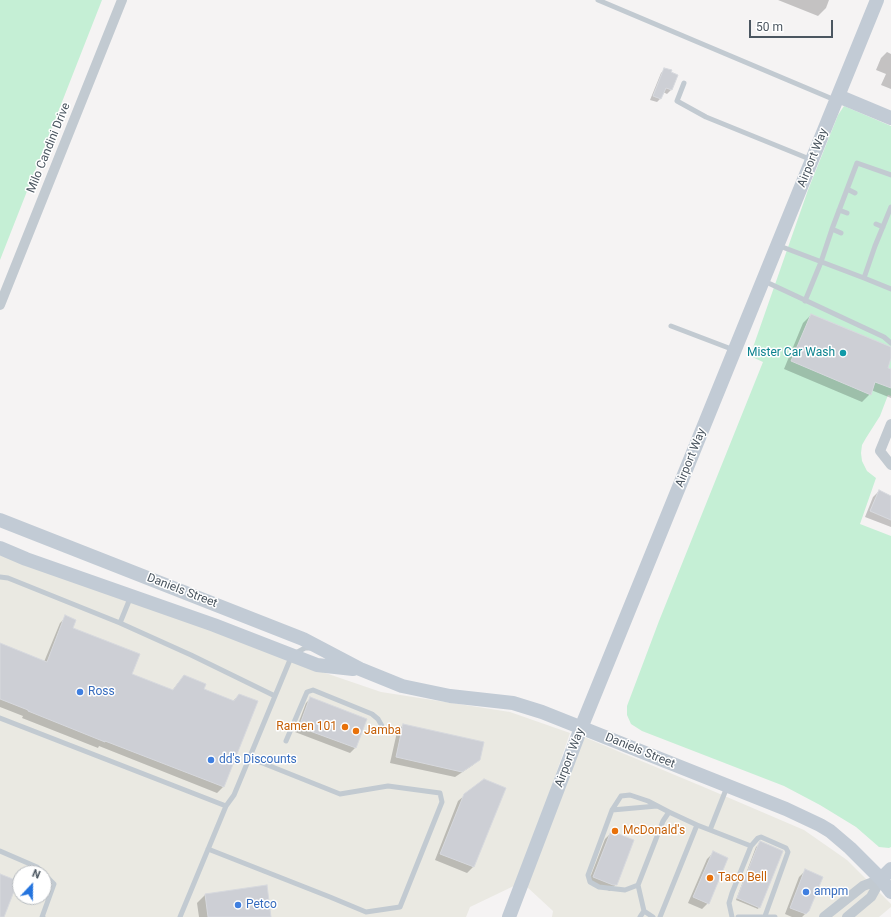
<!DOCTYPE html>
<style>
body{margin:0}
#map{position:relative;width:891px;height:917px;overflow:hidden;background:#f5f3f3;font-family:Roboto,sans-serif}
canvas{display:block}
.north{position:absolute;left:12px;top:865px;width:40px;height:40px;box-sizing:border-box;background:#fff;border:1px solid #b7bbbf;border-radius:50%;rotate:22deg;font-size:11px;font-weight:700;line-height:16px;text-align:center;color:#4b5660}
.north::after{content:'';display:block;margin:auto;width:14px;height:18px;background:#2474de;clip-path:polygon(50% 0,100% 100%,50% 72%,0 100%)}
.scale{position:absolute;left:749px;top:20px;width:84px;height:18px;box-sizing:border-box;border:2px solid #4b5660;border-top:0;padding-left:5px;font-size:12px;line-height:14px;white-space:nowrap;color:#4b5660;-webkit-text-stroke:3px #fff;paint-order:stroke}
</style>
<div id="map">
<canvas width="891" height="917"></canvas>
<div class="north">N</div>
<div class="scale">50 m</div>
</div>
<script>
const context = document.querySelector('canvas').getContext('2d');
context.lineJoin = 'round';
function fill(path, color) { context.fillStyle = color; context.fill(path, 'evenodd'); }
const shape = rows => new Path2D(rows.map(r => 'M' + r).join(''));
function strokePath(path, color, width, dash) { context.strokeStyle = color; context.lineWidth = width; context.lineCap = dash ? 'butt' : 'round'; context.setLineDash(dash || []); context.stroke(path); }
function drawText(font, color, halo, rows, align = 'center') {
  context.font = font + ' Roboto,sans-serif'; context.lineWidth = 3; context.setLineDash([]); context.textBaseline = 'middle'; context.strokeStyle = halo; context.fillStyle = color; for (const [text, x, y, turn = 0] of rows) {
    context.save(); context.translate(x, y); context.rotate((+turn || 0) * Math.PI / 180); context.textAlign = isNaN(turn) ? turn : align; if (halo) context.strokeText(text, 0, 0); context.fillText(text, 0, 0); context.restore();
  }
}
fill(shape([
 [0,550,302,665,381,692,510,712,570,733,518,884,470,907,466,917,0,917],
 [20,873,44,873,44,897,20,897],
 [584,737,706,788,804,830,847,860,891,904,891,907,879,917,552,917,553,911,526,886]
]), '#eae9e2');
fill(shape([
 [0,0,102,0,0,260],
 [844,106,891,126,891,396,888,395,880,416,866,438,862,445,861,453,862,461,867,471,876,478,860,524,891,536,891,847,889,848,879,847,856,827,820,805,784,786,642,731,631,724,627,715,627,706,659,621,763,362,750,356,808,190,838,115]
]), '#c5efd5');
fill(shape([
 [778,0,829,0,826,8,818,16],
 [887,52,891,54,891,89,881,85,886,74,876,70,881,58],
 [665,69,670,73,676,75,671,90,667,94,663,92,660,99,657,102,650,100,661,73],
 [811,315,891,348,891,355,887,368,891,370,891,398,871,390,870,394,862,402,784,369,803,323],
 [879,491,891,497,891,527,865,517,873,497],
 [66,617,72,628,131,674,172,691,178,683,202,689,233,701,239,695,223,787,217,793,99,746,98,748,22,718,23,716,0,707,0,644,44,662,60,623],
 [311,698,366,720,355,748,350,753,295,732,306,703],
 [403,725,479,759,473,765,455,777,390,763,397,732],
 [465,795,473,867,467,873,435,860,458,801],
 [611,833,616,884,610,891,588,883,605,839],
 [761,843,759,907,758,909,736,900,756,847],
 [713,853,708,903,702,909,688,903,707,859],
 [805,871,808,911,802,917,792,917,785,914,799,877],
 [266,887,270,917,199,917,197,903,205,895]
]), '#0003');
const building = shape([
 [664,68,672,70,671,72,678,75,672,90,666,88,661,99,653,96,664,68],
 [811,314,891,347,891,358,888,368,891,369,891,388,875,382,871,395,791,361,811,314],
 [879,490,891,496,891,520,870,511,879,490],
 [65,615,76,620,73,628,140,654,132,674,173,690,184,675,206,684,204,689,234,701,239,694,258,701,224,787,105,741,105,742,28,711,28,710,0,699,0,643,47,662,65,615],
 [310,697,367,719,356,748,299,727,310,697],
 [403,724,484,742,480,760,462,772,396,757,403,724],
 [484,779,506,788,474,867,440,854,464,794,484,779],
 [611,831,634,840,617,885,613,885,593,877,611,831],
 [760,841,783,851,760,908,737,898,758,845,760,841],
 [713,851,728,858,709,904,693,897,713,851],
 [805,869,823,877,809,911,806,914,790,908,805,869],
 [0,874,18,881,4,917,0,917,0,874],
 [267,885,271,917,208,917,205,894,267,885]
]);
fill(building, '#cdcfd5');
strokePath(building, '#d7d9de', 1);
strokePath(shape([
 [598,0,835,100],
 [684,83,677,101,706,117,812,160],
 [847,189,855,193],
 [839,210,847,213],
 [876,224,883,227],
 [832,229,841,233],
 [777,245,864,278,875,246,891,207],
 [864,278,891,289],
 [764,281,884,337,891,343],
 [805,301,821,262,832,229,857,163,891,175],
 [671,326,734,350],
 [0,577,8,578,120,623,191,655,275,696],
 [120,623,131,596],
 [0,718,226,806],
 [286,741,307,692,313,690,372,714,378,719,382,726],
 [612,810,657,806],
 [697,825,710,830,727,787],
 [710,830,751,846,758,838,761,837,786,848,788,852,765,916],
 [208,849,330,897,366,912,400,907,442,802,440,793,388,786,340,794,250,758],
 [0,851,37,867,43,873],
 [638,885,625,890,599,887,590,882,588,875,612,810,621,796,630,795,648,801,669,812],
 [644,911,653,917],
 [43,917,42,917,54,884,44,874],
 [180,917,226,806,234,795,292,655,305,648,310,648],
 [640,917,644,911,638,885,663,821,669,812,697,825,660,917],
 [732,917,729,903,732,893,751,846],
 [738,917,775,917]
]), '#c2cad1', 5);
strokePath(shape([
 [0,305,122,0],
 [891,424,880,451,891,465],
 [824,917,863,886,881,879],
 [847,917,871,897,881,879]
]), '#c2cad1', 10);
strokePath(shape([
 [838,96,891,118],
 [0,520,303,639,360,669,402,686,450,696,513,703,542,712,786,809,820,825,830,831,850,848,881,879,891,892],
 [0,548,26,559,214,625,317,665,353,669],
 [881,879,891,869],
 [509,917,581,728,877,0]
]), '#c2cbd5', 14);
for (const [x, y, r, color] of [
 [843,353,4,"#0f9aa8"],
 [80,692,4,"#3f7fe0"],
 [345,727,4,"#e8710a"],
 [356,731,4,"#e8710a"],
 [211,760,4,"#3f7fe0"],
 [615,831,4,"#e8710a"],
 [710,878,4,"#e8710a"],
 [806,892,4,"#3f7fe0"],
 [238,905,4,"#3f7fe0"]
]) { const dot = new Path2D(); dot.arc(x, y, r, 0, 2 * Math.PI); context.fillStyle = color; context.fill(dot); strokePath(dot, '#fff', 1.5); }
drawText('12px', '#4b5660', '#fff', [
 ["Milo Candini Drive",49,148,-68],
 ["Airport Way",813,158,-68],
 ["Airport Way",691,458,-68],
 ["Daniels Street",182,591,21],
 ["Daniels Street",640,751,22],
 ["Airport Way",570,758,-69]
]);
drawText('12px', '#0d838f', '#fff', [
 ["Mister Car Wash",835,353]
], 'right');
drawText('12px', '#366cbe', '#fff', [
 ["Ross",88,692],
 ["dd's Discounts",219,760],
 ["ampm",814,892],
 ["Petco",246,905]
], 'left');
drawText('12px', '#c56008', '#fff', [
 ["Ramen 101",337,727,"right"],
 ["Jamba",364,731],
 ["McDonald's",623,831],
 ["Taco Bell",718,878]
], 'left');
</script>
